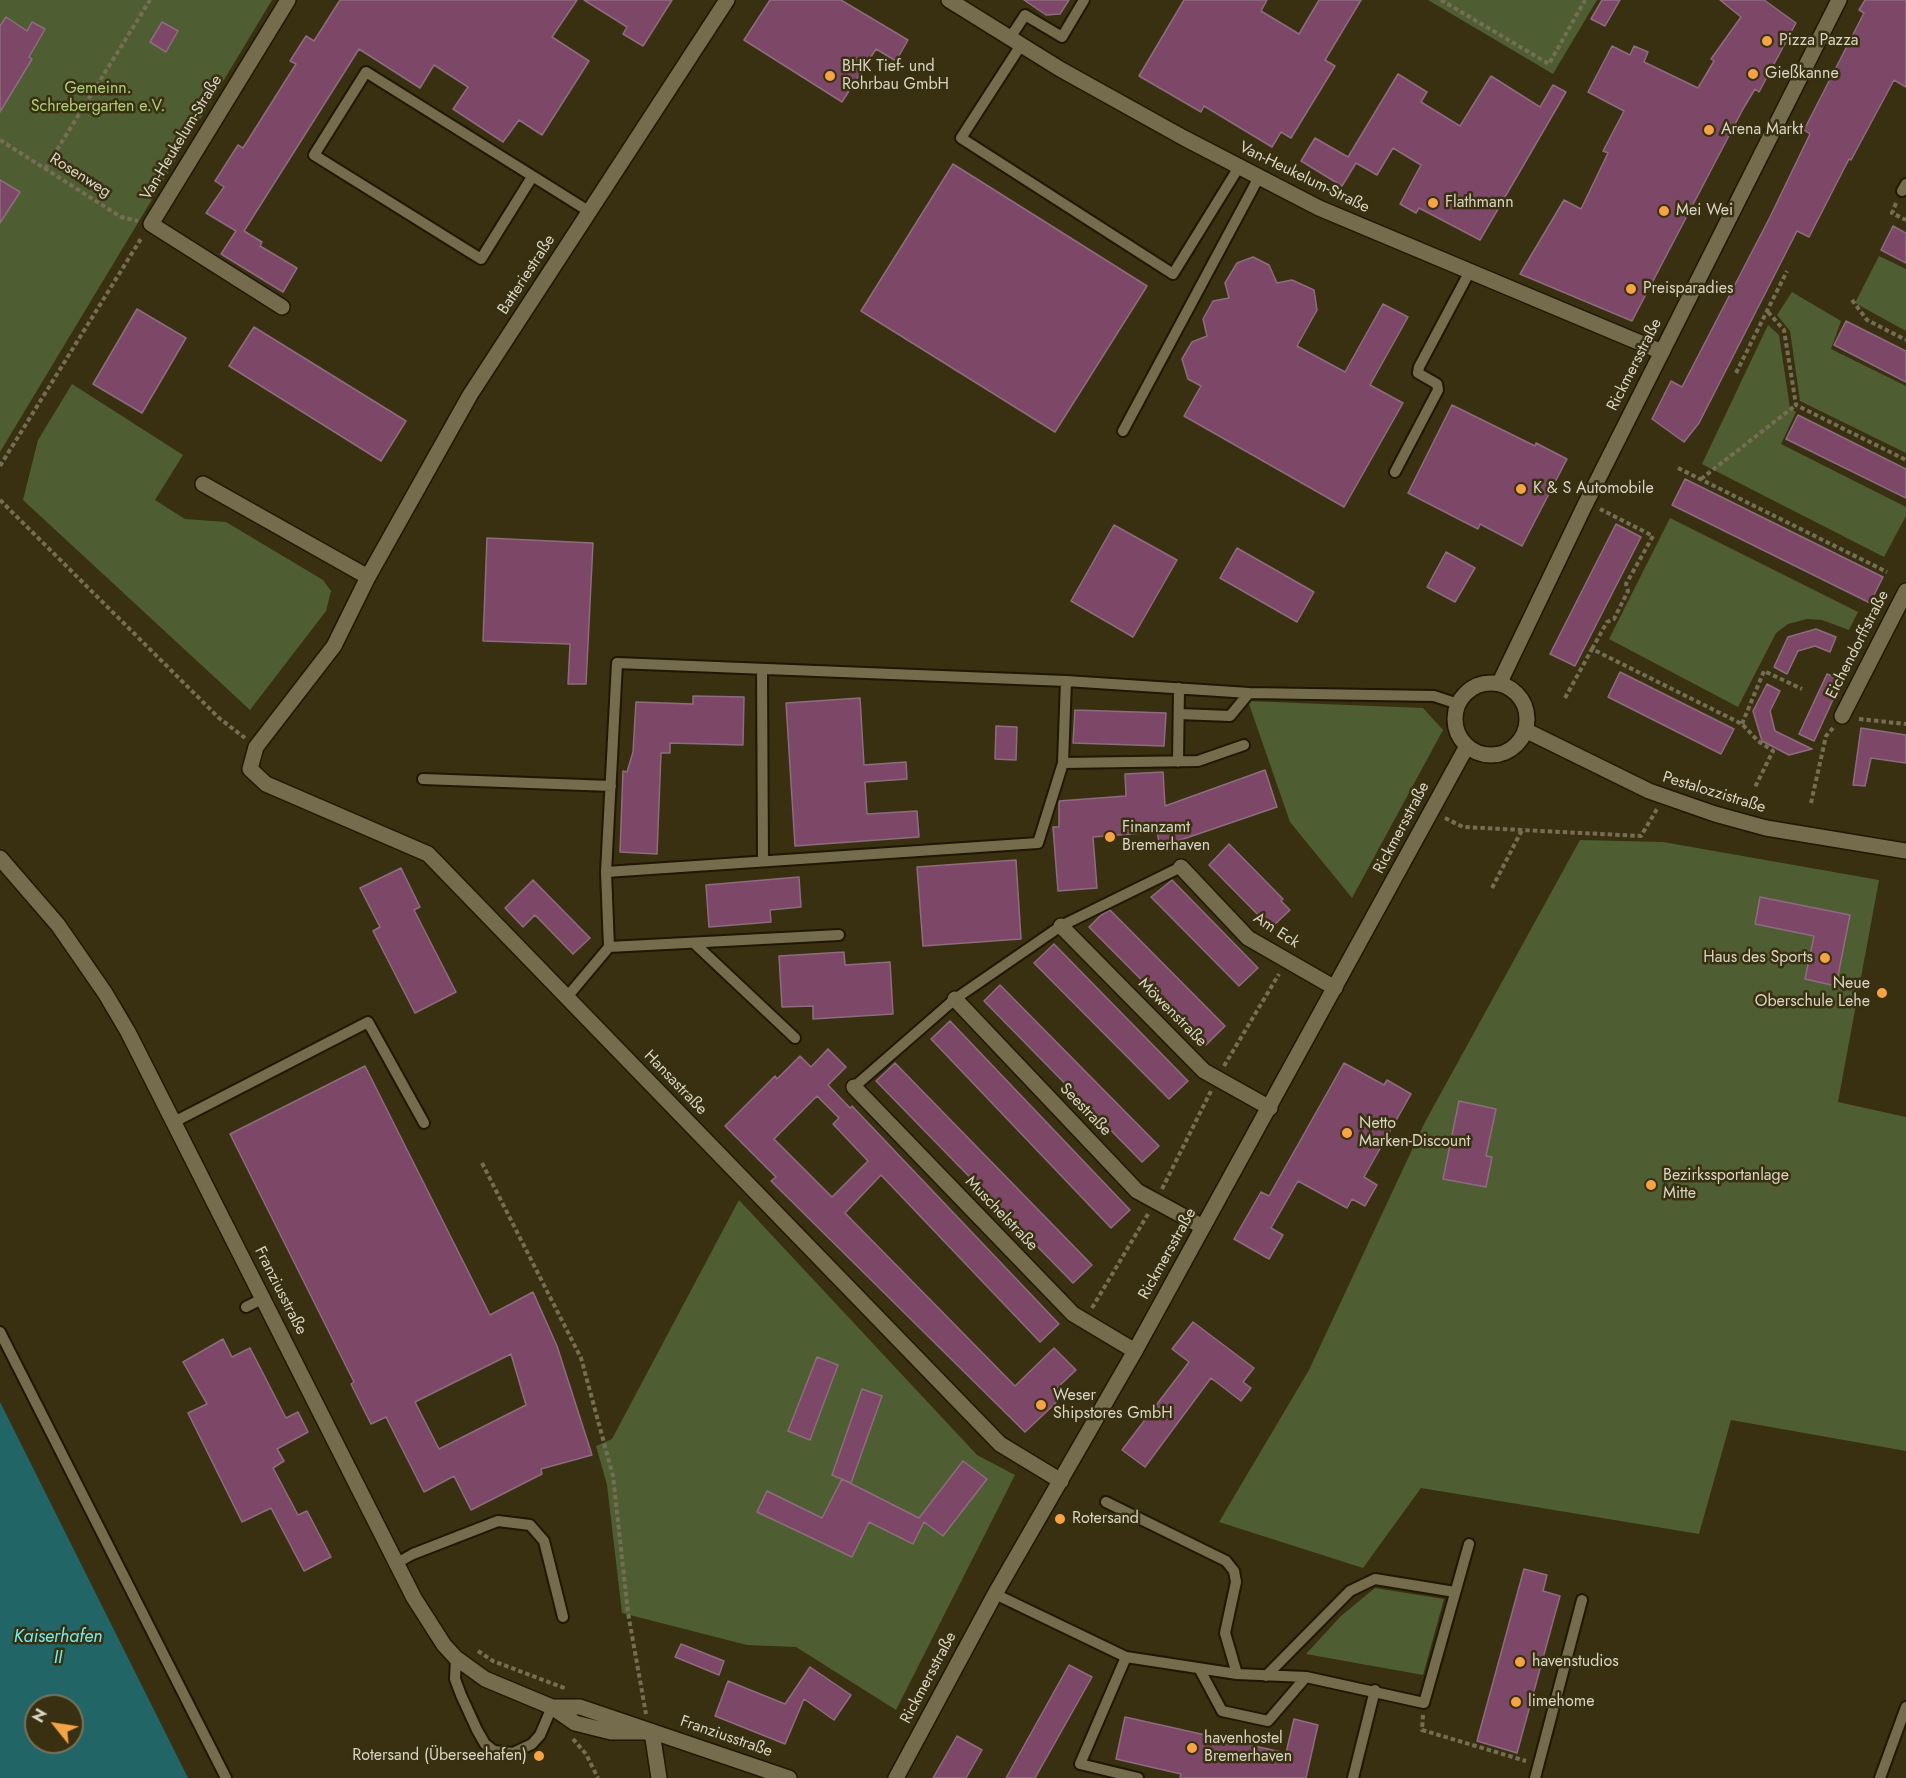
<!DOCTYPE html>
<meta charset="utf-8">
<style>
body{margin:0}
#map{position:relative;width:1906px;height:1778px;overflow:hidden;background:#383011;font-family:Jost,sans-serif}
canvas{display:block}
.north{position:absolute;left:24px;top:1694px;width:60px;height:60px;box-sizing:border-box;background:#383011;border:2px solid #787259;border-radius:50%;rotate:300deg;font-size:16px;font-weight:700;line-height:24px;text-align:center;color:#d9d5c4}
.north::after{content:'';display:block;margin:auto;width:21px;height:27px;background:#f5a345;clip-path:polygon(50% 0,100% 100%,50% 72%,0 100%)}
</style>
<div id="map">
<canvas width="1906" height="1778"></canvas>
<div class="north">N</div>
</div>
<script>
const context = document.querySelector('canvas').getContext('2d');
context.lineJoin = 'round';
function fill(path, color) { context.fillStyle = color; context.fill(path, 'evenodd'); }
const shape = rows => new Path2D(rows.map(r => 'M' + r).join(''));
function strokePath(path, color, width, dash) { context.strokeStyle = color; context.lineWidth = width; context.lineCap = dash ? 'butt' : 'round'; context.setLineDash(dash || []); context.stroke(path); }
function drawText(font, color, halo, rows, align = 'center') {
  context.font = font + ' Jost,sans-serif'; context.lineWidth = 5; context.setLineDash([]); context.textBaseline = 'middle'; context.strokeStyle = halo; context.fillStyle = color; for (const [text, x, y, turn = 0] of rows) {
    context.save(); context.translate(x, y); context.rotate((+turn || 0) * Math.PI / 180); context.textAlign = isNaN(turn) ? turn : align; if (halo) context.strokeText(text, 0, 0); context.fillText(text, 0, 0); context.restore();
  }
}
fill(shape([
 [0,0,272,0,0,452],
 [1428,0,1597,0,1553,74],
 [1879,256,1906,269,1906,331,1855,303],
 [1792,292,1841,321,1831,349,1906,386,1906,453,1800,401,1790,331,1777,315],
 [1768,325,1779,335,1790,408,1796,412,1781,444,1906,507,1906,516,1884,557,1702,464],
 [72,384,183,455,155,500,185,519,226,522,323,580,331,591,326,611,250,710,23,500,38,440],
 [1670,518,1858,612,1849,630,1822,620,1807,619,1788,624,1776,633,1738,707,1609,639],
 [1248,701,1423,708,1443,730,1352,898,1290,822],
 [1580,840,1663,842,1879,880,1838,1102,1906,1117,1906,1451,1731,1420,1699,1534,1421,1488,1363,1568,1219,1522,1309,1370,1425,1122],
 [739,1200,977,1455,1015,1475,896,1710,796,1647,747,1645,622,1613,607,1485,596,1446,612,1439],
 [1375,1588,1444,1599,1423,1675,1306,1654,1341,1616]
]), '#4e5e32');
fill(shape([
 [0,1402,188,1778,0,1778],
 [36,1706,72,1706,72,1742,36,1742]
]), '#216567');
const building = shape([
 [340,0,577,0,552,37,589,61,542,135,519,120,503,142,453,109,468,87,434,65,420,88,359,49,244,231,262,242,260,246,297,268,283,292,221,254,236,231,206,213,224,187,215,181,238,145,243,148,296,64,290,61,306,36,314,41,340,0],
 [584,0,672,0,643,46,623,34,627,27,584,0],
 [770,0,841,0,908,40,896,61,876,49,842,102,744,40,770,0],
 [1024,0,1069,0,1060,14,1046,15,1024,0],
 [1184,0,1267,0,1261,11,1299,34,1319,0,1361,0,1325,60,1335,66,1291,138,1281,132,1272,147,1204,106,1201,112,1139,76,1184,0],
 [1602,0,1620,0,1605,26,1591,19,1602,0],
 [1720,0,1764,0,1796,23,1759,92,1755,89,1743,109,1632,321,1520,274,1564,200,1581,209,1608,153,1603,151,1624,111,1588,92,1612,46,1630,55,1634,46,1648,52,1644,62,1698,88,1714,61,1711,59,1741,17,1720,0],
 [1865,0,1906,0,1906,87,1894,80,1851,160,1849,159,1809,237,1797,231,1699,423,1684,442,1652,419,1671,381,1682,387,1770,217,1810,134,1804,130,1864,13,1859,10,1865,0],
 [6,17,27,31,32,22,45,29,29,57,32,59,0,112,0,26,6,17],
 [162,22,178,31,166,52,150,42,162,22],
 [1398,74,1427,92,1421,102,1460,126,1491,76,1540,107,1553,85,1566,92,1480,240,1419,208,1416,213,1400,204,1421,165,1393,148,1377,175,1356,163,1342,186,1301,161,1315,138,1348,157,1398,74],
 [953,164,1147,286,1055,432,861,311,953,164],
 [0,180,20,192,0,223,0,180],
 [1893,226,1906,233,1906,263,1881,250,1893,226],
 [1253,257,1269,265,1277,283,1292,280,1314,290,1317,310,1297,346,1345,372,1383,304,1408,317,1370,385,1403,403,1344,507,1184,416,1201,386,1188,379,1182,359,1192,342,1207,336,1203,319,1213,301,1229,298,1225,283,1237,263,1253,257],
 [137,309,186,338,142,413,93,384,137,309],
 [1846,321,1906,351,1906,382,1834,345,1846,321],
 [254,327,406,421,381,461,229,366,254,327],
 [1452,405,1535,446,1536,443,1567,459,1522,546,1480,524,1478,529,1408,493,1452,405],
 [1798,415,1906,469,1906,498,1786,439,1798,415],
 [1685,479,1883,577,1870,603,1672,505,1685,479],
 [1616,524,1641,537,1575,666,1550,654,1616,524],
 [1114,525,1177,560,1133,637,1071,601,1114,525],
 [487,538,593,543,586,684,568,684,570,644,483,641,487,538],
 [1237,548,1314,592,1297,622,1220,578,1237,548],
 [1446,552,1475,568,1455,602,1427,587,1446,552],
 [1816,629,1836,637,1830,652,1815,646,1798,651,1787,674,1774,667,1788,637,1816,629],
 [1620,672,1734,729,1721,754,1608,697,1620,672],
 [1827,674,1842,680,1814,741,1799,734,1827,674],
 [1767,684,1780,691,1770,711,1775,731,1812,749,1789,755,1762,741,1753,711,1767,684],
 [693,696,744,697,743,745,670,743,670,753,661,753,657,854,620,852,623,771,627,772,633,752,636,702,693,704,693,696],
 [860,698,864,765,906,762,907,779,865,782,867,814,917,811,919,837,795,846,786,703,860,698],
 [1075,710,1166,713,1164,746,1073,743,1075,710],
 [996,726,1017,727,1016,760,995,759,996,726],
 [1861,728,1906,735,1906,763,1871,758,1865,786,1853,785,1861,728],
 [1265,770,1277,807,1160,847,1157,832,1093,837,1097,888,1058,891,1053,827,1059,827,1059,801,1126,796,1125,774,1163,772,1165,806,1265,770],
 [1229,844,1283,899,1281,901,1290,910,1271,928,1209,865,1229,844],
 [1016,860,1021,939,923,946,917,867,1016,860],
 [401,868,420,907,414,910,456,992,415,1013,373,931,380,927,360,888,401,868],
 [799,877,801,907,770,910,771,922,709,927,706,885,799,877],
 [533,880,590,938,573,954,535,915,523,927,505,908,533,880],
 [1172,880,1258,968,1239,986,1151,897,1172,880],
 [1760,897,1850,915,1836,986,1805,979,1814,936,1755,924,1760,897],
 [1110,910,1225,1026,1206,1045,1089,927,1101,915,1110,910],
 [1054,944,1188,1081,1169,1099,1034,963,1054,944],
 [844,952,845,965,890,962,893,1014,813,1019,813,1006,782,1007,779,956,844,952],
 [1000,985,1159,1146,1142,1162,984,1001,1000,985],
 [950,1021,1130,1210,1111,1228,931,1039,950,1021],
 [828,1049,846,1067,828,1085,850,1108,852,1106,1059,1324,1040,1342,881,1175,845,1213,1015,1386,1054,1348,1076,1370,1054,1391,1061,1398,1025,1432,771,1181,776,1177,725,1126,775,1076,777,1079,800,1056,811,1067,828,1049],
 [817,1096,839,1118,833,1124,868,1161,832,1197,774,1139,817,1096],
 [895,1063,1092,1265,1073,1283,876,1081,895,1063],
 [1344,1063,1384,1085,1387,1080,1411,1094,1364,1177,1377,1185,1365,1206,1352,1199,1347,1208,1298,1181,1271,1228,1283,1235,1269,1259,1234,1239,1261,1192,1269,1196,1344,1063],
 [365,1066,490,1315,533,1292,557,1346,592,1455,541,1469,542,1474,471,1510,454,1476,424,1492,386,1417,371,1424,351,1384,354,1382,230,1134,365,1066],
 [511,1354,526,1405,439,1449,415,1402,511,1354],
 [1459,1101,1496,1109,1486,1156,1492,1157,1486,1187,1443,1179,1459,1101],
 [1193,1322,1254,1368,1243,1382,1251,1388,1241,1401,1211,1378,1145,1467,1122,1450,1189,1362,1172,1349,1193,1322],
 [223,1339,232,1357,250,1348,286,1418,298,1412,308,1432,277,1449,284,1461,273,1468,298,1515,307,1511,331,1557,304,1571,271,1508,242,1522,188,1413,207,1404,183,1362,223,1339],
 [817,1357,838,1365,810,1440,788,1431,817,1357],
 [862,1389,882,1396,851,1483,832,1475,862,1389],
 [963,1461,987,1479,943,1536,924,1522,913,1544,869,1522,852,1557,757,1512,767,1491,822,1518,842,1479,919,1518,963,1461],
 [1524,1569,1547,1575,1543,1591,1560,1596,1517,1753,1477,1741,1524,1569],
 [681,1644,724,1661,719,1675,675,1657,681,1644],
 [1069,1665,1092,1677,1035,1778,1006,1778,1069,1665],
 [810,1667,851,1695,834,1720,804,1699,785,1744,715,1716,728,1681,785,1704,810,1667],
 [1125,1717,1286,1753,1294,1719,1318,1725,1306,1778,1180,1778,1181,1774,1116,1759,1125,1717],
 [957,1736,982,1750,966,1778,933,1778,957,1736]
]);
fill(building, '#7d4867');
strokePath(building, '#8d6c7e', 1.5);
const lane = shape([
 [1010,38,1025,15,1062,37,1084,0],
 [1021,45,961,138,1173,274,1239,167],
 [532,177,481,259,314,155,366,72,590,212],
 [1902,191,1906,184],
 [1123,431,1259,177],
 [1395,472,1438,390,1437,384,1418,373,1419,367,1470,271],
 [762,669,763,861],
 [1066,681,1063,763,1038,843,606,872,617,663,1066,681,1249,693,1434,696,1458,704],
 [1179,714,1230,716,1249,693],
 [1178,762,1179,688],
 [1063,763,1198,761,1244,745],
 [423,779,611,786],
 [694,943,795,1038],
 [609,947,839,935],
 [567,997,609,947,606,872],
 [854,1087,955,999,1061,926,1181,867],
 [174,1122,368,1022,424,1123],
 [246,1307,264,1298],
 [0,1332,226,1778],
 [1106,1502,1226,1561,1234,1571,1236,1582,1225,1633,1237,1674],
 [397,1563,413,1554,498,1521,530,1525,544,1541,563,1617],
 [995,1594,1126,1657,1237,1674,1306,1677,1424,1703,1469,1544],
 [1126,1657,1080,1764,1138,1778],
 [456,1658,455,1679,461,1695,477,1730,485,1744,494,1751,513,1753,532,1744,540,1735,552,1707],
 [1200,1670,1222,1711,1268,1721,1306,1677],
 [1266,1676,1350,1591,1375,1579,1455,1592],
 [1353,1778,1375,1690],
 [1535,1778,1582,1600],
 [1880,1778,1906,1707]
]);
const street = shape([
 [727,0,470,395,368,577,334,646,256,747,250,769,266,784,428,854,1000,1444,1061,1481],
 [949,0,1060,69,1184,138,1319,208,1662,352],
 [282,307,151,224,288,0],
 [203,484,368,577],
 [1842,716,1906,591],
 [1181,867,1248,938,1335,988],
 [1061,926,1204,1071,1270,1108],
 [955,999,1137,1191,1203,1227],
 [854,1087,1073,1314,1135,1351],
 [652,1732,659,1778]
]);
const secondary = shape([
 '1455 719a36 36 0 1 1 72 0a36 36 0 1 1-72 0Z',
 [1499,684,1584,507,1839,0],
 [1525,730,1649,791,1715,814,1766,828,1906,851],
 [0,858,58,925,105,993,128,1032,414,1598,444,1645,456,1658,485,1679,552,1707,575,1723,611,1732,652,1732],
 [552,1707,580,1707,789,1778],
 [896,1778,995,1594,1135,1351,1467,746]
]);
strokePath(lane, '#1f1700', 14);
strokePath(street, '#1f1700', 18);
strokePath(secondary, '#1f1700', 18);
strokePath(shape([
 [1441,0,1549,64,1585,0],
 [0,140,121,217,138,221],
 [45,169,150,0],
 [1896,203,1892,213,1906,220],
 [1852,300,1867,320,1906,340],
 [1768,312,1784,330,1796,405,1906,460],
 [1736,373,1787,271],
 [0,466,142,237],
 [1678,468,1887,572],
 [1701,479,1796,405],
 [0,500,219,718,245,738],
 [1592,649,1607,622,1614,619,1628,591,1626,584,1653,536,1600,509],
 [1565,698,1592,649,1742,724,1758,741,1773,751,1754,789],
 [1859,719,1906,724],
 [1742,724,1764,671,1802,689],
 [1811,803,1826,736,1833,728],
 [1445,818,1463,827,1641,836,1657,809],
 [1492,888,1522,830],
 [1224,1066,1279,974],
 [482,1163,581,1358,613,1476,628,1613,646,1714],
 [1162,1189,1211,1091],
 [1092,1308,1148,1214],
 [478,1651,493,1661,567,1689],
 [1423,1715,1422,1730,1526,1761],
 [573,1739,586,1754,598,1778]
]), '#756e55', 4, [4.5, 3]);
strokePath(lane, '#746c4c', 10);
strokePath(street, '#746c4c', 15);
strokePath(secondary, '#746c4c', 15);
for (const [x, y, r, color] of [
 [1767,41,6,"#f5a345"],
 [1753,74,6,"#f5a345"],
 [830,76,6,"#f5a345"],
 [1709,130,6,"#f5a345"],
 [1433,203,6,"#f5a345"],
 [1664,211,6,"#f5a345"],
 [1631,289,6,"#f5a345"],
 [1521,489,6,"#f5a345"],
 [1110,837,6,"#f5a345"],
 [1825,958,6,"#f5a345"],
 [1882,993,6,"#f5a345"],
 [1347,1133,6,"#f5a345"],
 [1651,1185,6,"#f5a345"],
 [1041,1405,6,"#f5a345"],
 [1060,1519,6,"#f5a345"],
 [1520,1662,6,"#f5a345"],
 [1516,1702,6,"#f5a345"],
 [1192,1748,6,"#f5a345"],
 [539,1756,6,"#f5a345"]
]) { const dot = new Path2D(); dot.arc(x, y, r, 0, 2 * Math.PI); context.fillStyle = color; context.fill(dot); strokePath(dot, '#383011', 2); }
drawText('16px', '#d9d5c4', '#383011', [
 ["Pizza Pazza",1779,41],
 ["BHK Tief- und",842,67],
 ["Rohrbau GmbH",842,85],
 ["Gießkanne",1765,74],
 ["Arena Markt",1721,130],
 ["Flathmann",1445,203],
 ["Mei Wei",1676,211],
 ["Preisparadies",1643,289],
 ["K & S Automobile",1533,489],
 ["Finanzamt",1122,828],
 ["Bremerhaven",1122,846],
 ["Haus des Sports",1813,958,"right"],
 ["Neue",1870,984,"right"],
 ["Oberschule Lehe",1870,1002,"right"],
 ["Netto",1359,1124],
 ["Marken-Discount",1359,1142],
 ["Bezirkssportanlage",1663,1176],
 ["Mitte",1663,1194],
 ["Weser",1053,1396],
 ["Shipstores GmbH",1053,1414],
 ["Rotersand",1072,1519],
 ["havenstudios",1532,1662],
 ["limehome",1528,1702],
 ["havenhostel",1204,1739],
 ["Bremerhaven",1204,1757],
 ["Rotersand (Überseehafen)",527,1756,"right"]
], 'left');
drawText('16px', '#b0cf7c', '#383011', [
 ["Gemeinn.",98,89],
 ["Schrebergarten e.V.",98,107]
]);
drawText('16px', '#d9d5c4', '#383011', [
 ["Van-Heukelum-Straße",182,138,-59],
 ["Rosenweg",80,176,32],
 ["Van-Heukelum-Straße",1304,178,26],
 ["Batteriestraße",527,275,-57],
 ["Rickmersstraße",1635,365,-63],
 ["Eichendorffstraße",1858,645,-63],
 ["Pestalozzistraße",1714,793,17],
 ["Rickmersstraße",1402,828,-62],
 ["Am Eck",1276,931,33],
 ["Möwenstraße",1172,1013,45],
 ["Hansastraße",675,1083,46],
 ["Seestraße",1085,1110,46],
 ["Muschelstraße",1001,1214,46],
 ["Rickmersstraße",1168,1254,-61],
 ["Franziusstraße",280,1291,63],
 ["Rickmersstraße",929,1678,-62],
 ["Franziusstraße",726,1737,19]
]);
drawText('italic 18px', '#6deef1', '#383011', [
 ["Kaiserhafen",58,1638],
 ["II",58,1659]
]);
</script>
